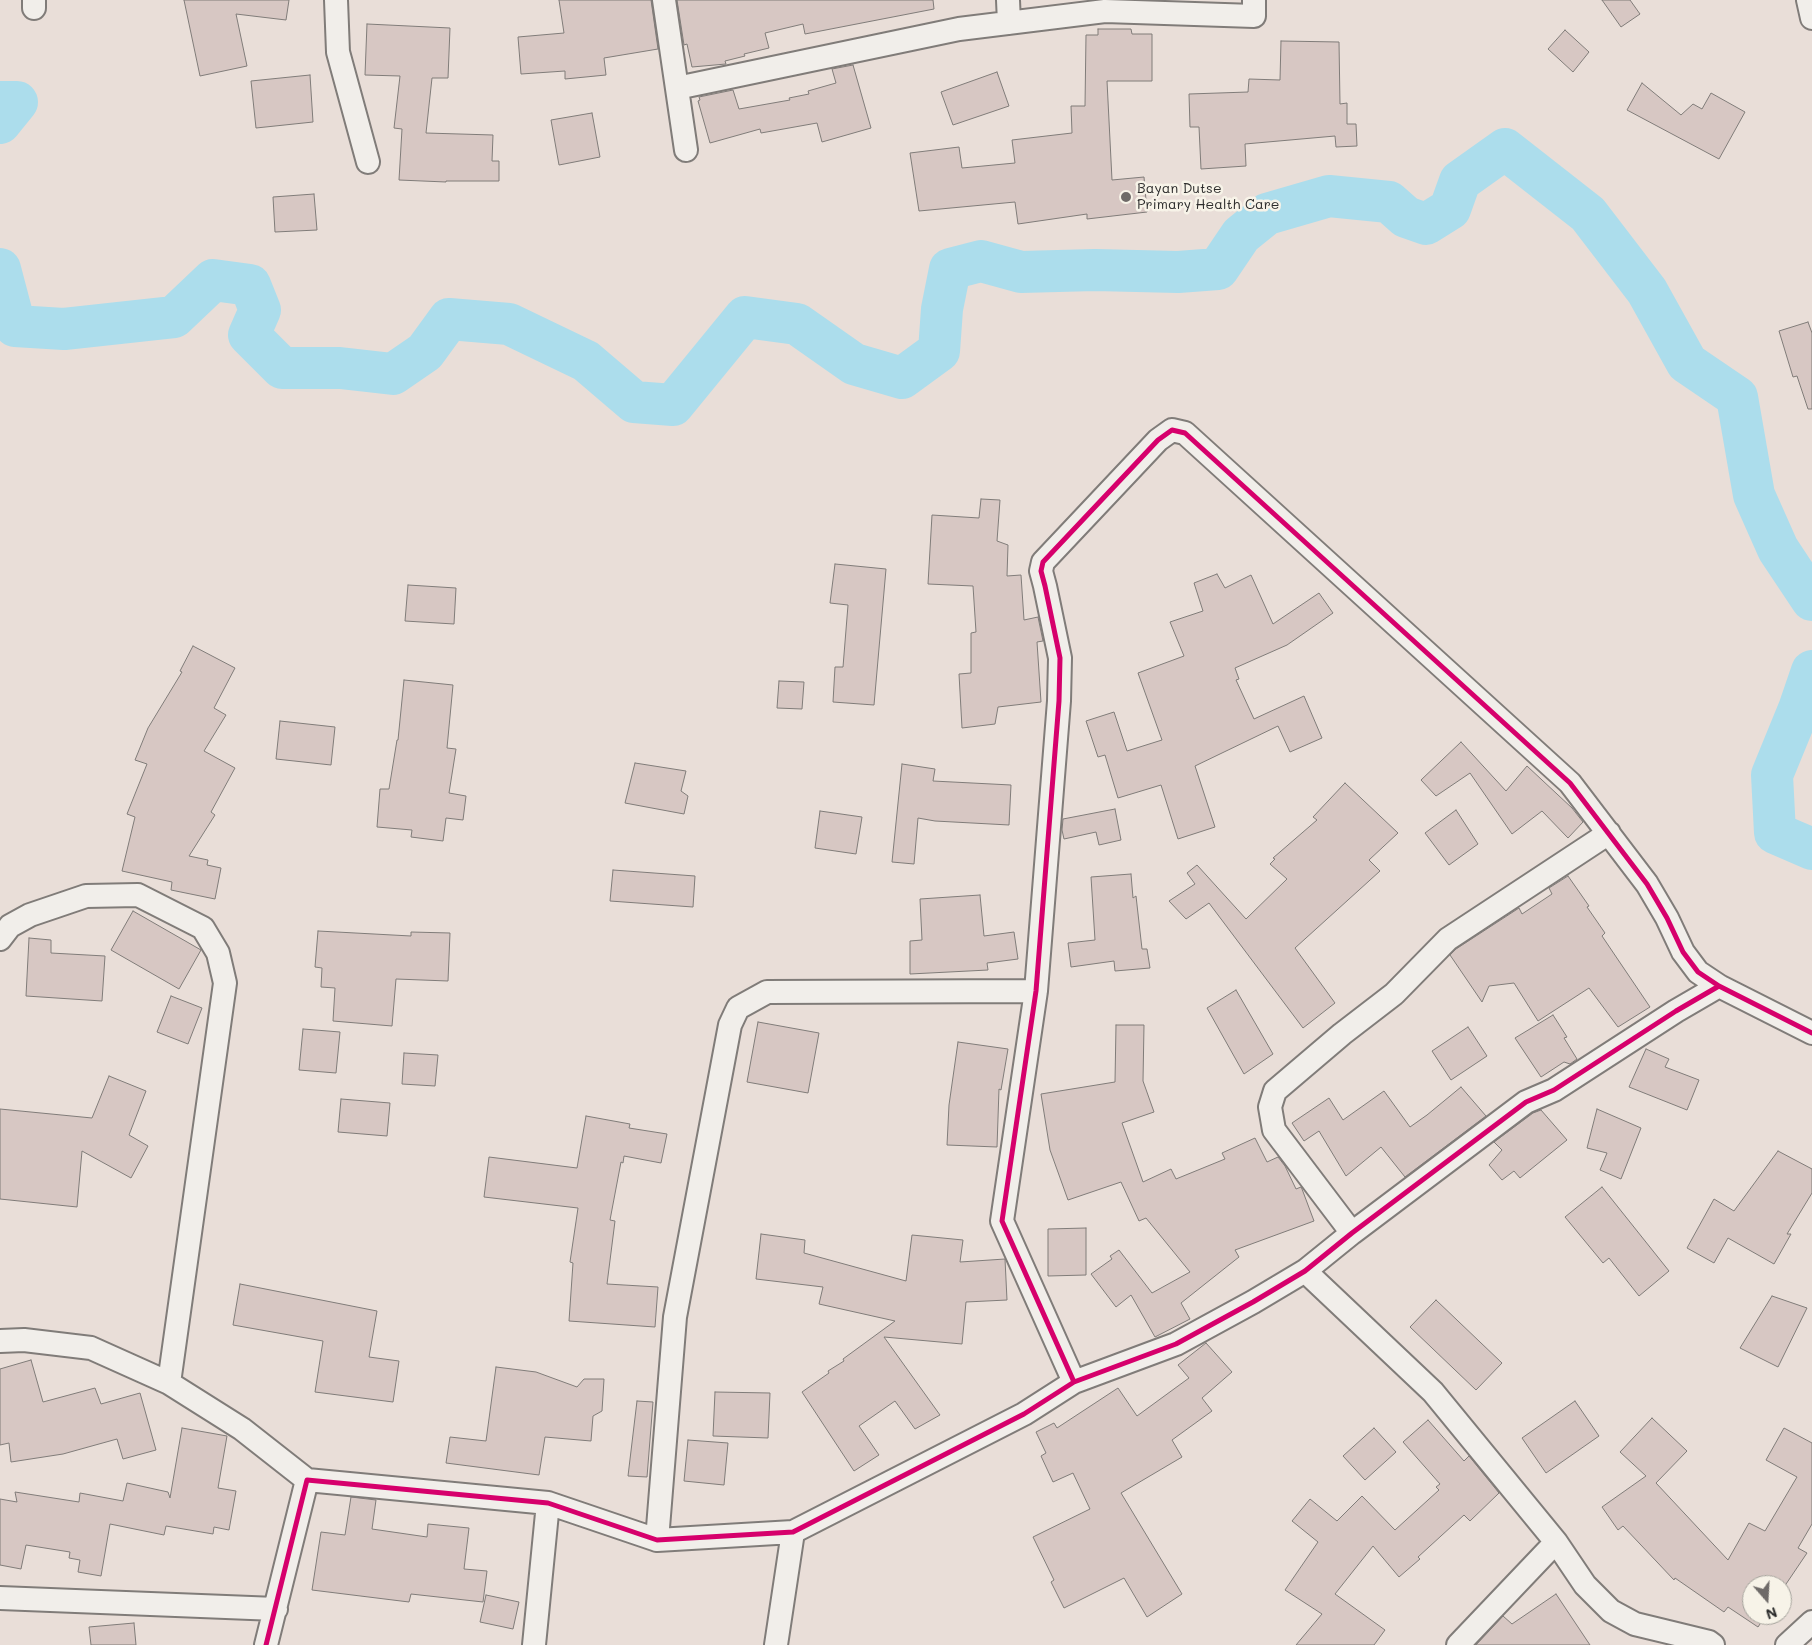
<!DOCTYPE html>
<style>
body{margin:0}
#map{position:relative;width:1812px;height:1645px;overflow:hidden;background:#e9ded8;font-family:Mali,sans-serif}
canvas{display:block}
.north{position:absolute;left:1742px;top:1575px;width:50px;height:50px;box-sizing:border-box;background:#f7f3e8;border:1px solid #a5a39c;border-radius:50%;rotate:161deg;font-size:14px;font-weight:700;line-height:20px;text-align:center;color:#2b2b2b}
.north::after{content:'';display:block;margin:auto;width:18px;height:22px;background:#6e6a68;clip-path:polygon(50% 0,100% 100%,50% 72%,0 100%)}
</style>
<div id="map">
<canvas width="1812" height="1645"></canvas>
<div class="north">N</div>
</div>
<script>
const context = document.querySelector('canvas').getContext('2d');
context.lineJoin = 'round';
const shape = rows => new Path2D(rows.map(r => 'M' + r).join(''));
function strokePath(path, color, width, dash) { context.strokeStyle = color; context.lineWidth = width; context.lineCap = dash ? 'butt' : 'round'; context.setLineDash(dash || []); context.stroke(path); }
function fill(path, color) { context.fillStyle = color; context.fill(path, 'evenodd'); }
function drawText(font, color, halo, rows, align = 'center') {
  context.font = font + ' Mali,sans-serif'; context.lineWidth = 5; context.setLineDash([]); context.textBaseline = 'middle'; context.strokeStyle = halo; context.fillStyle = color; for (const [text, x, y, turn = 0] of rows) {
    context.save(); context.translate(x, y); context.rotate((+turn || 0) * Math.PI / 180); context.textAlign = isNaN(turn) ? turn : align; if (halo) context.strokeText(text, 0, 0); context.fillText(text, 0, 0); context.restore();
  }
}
strokePath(shape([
 [0,335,15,326]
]), '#acddec', 7);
strokePath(shape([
 [0,102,17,102,0,123],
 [0,269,15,326,64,329,174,317,213,280,250,285,260,310,249,335,282,368,340,368,393,374,425,352,449,319,509,324,586,361,634,402,673,405,745,317,797,324,854,364,902,378,939,351,942,309,950,269,981,261,1021,272,1095,270,1178,272,1218,269,1241,235,1267,214,1329,196,1389,202,1406,217,1426,224,1450,209,1460,181,1505,149,1588,214,1647,291,1687,363,1737,397,1754,495,1778,549,1812,600],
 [1812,671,1799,709,1772,775,1775,833,1812,849]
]), '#acddec', 42);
const building = shape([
 [184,0,289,0,286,20,236,14,247,66,200,76,184,0],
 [559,0,651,0,658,49,604,58,606,75,565,79,565,71,521,74,518,37,564,33,559,0],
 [677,0,933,0,934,9,805,34,803,24,765,33,769,48,744,54,745,56,725,61,726,64,692,67,687,44,684,45,677,0],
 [1602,0,1630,0,1640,14,1621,27,1602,0],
 [367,24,450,28,448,78,432,78,426,133,493,135,492,161,499,161,499,181,446,181,446,182,399,180,402,129,394,128,400,76,365,75,367,24],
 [1098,29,1131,29,1132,34,1152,34,1152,81,1107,81,1112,180,1144,177,1147,212,1087,219,1087,214,1018,224,1015,202,919,211,910,153,959,147,962,168,1015,163,1012,140,1072,133,1071,106,1085,106,1086,35,1098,35,1098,29],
 [1565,30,1589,52,1573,72,1548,49,1565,30],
 [1281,41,1339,42,1340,104,1347,103,1347,124,1356,124,1357,146,1336,147,1335,136,1245,144,1246,166,1201,169,1199,127,1190,127,1189,94,1248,92,1249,79,1280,80,1281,41],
 [853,65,871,128,822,142,817,123,761,133,760,129,710,143,698,101,700,100,699,97,733,90,739,109,790,100,789,98,809,94,808,91,836,83,832,69,853,65],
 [997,72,1009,106,953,125,941,92,997,72],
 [310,75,313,122,256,128,251,81,310,75],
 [1642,83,1681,115,1693,104,1702,109,1711,93,1745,112,1719,159,1627,110,1642,83],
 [592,113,600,157,559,165,551,120,592,113],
 [314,194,317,230,275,232,273,197,314,194],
 [1808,322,1812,333,1812,409,1808,409,1797,376,1793,377,1779,331,1808,322],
 [981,499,1000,500,997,541,1008,545,1007,576,1021,575,1024,620,1038,617,1043,641,1037,642,1041,702,998,707,995,724,962,728,959,674,971,673,971,633,976,632,973,586,928,584,932,515,979,518,981,499],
 [835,564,886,569,874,705,833,702,835,667,843,667,848,605,830,603,835,564],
 [1217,574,1225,588,1251,575,1273,624,1319,593,1333,613,1287,645,1235,668,1239,679,1236,680,1254,719,1304,696,1322,738,1290,752,1278,726,1195,766,1215,827,1178,839,1161,785,1118,798,1105,755,1098,757,1086,721,1114,712,1127,751,1162,740,1138,673,1184,656,1170,622,1203,611,1194,583,1217,574],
 [408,585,456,588,454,624,405,621,408,585],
 [193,646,235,668,214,708,226,715,204,751,235,768,211,812,215,815,189,856,208,860,207,865,221,868,215,899,171,890,172,882,122,871,135,817,127,814,147,764,135,760,148,728,182,672,180,671,193,646],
 [404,680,453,685,447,748,456,749,449,793,466,796,463,820,446,818,443,841,411,837,412,830,377,827,380,789,389,789,397,740,398,740,404,680],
 [779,681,804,682,802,709,777,708,779,681],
 [280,721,335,727,331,765,276,759,280,721],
 [1461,742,1506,791,1527,766,1572,808,1583,822,1568,838,1542,811,1512,834,1470,773,1436,796,1421,780,1461,742],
 [635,763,686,771,681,791,688,796,684,814,625,803,635,763],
 [902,764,935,769,933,781,1011,785,1009,825,935,821,918,818,914,864,892,862,902,764],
 [1345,783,1398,833,1369,860,1380,871,1295,948,1335,1003,1303,1028,1209,903,1186,919,1169,901,1195,884,1187,873,1197,865,1246,919,1287,879,1270,864,1275,859,1273,858,1317,820,1313,817,1345,783],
 [1115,809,1121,840,1099,845,1096,832,1064,839,1062,830,1063,819,1115,809],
 [1456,810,1478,844,1449,865,1425,833,1456,810],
 [820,811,862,817,856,854,815,848,820,811],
 [613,870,695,876,693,907,610,901,613,870],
 [1131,874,1133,898,1136,896,1142,949,1147,949,1150,968,1115,971,1114,961,1071,967,1068,943,1095,940,1091,877,1131,874],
 [1568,876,1589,906,1587,907,1605,933,1602,936,1650,1007,1618,1027,1589,988,1538,1021,1514,983,1489,986,1482,1002,1450,955,1456,949,1519,908,1522,914,1552,894,1549,888,1568,876],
 [980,895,984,936,1014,932,1018,959,987,963,988,970,910,974,910,941,922,940,920,899,980,895],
 [133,911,201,950,179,989,111,950,133,911],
 [318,931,411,936,411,932,450,933,448,981,396,979,392,1026,333,1021,335,988,321,987,322,968,315,967,318,931],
 [29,938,51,940,51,953,105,956,102,1001,26,996,29,938],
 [1236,990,1273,1054,1244,1074,1207,1008,1236,990],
 [171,996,202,1008,188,1044,157,1032,171,996],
 [1553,1015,1567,1037,1564,1038,1577,1059,1570,1064,1564,1062,1541,1077,1515,1038,1553,1015],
 [758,1022,819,1033,808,1093,747,1082,758,1022],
 [1116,1025,1144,1025,1143,1081,1154,1112,1122,1123,1143,1182,1171,1169,1176,1179,1225,1159,1222,1153,1255,1138,1267,1162,1278,1157,1285,1166,1296,1189,1301,1187,1302,1189,1314,1221,1235,1250,1239,1257,1181,1303,1190,1319,1155,1337,1131,1295,1116,1307,1091,1274,1112,1259,1110,1256,1119,1250,1152,1293,1190,1272,1146,1218,1139,1221,1121,1182,1068,1200,1050,1150,1041,1094,1115,1082,1116,1025],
 [1468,1027,1487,1056,1451,1080,1432,1051,1468,1027],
 [303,1029,340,1032,336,1073,299,1070,303,1029],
 [958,1042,1008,1049,1001,1090,999,1089,997,1147,947,1145,949,1105,958,1042],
 [1646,1049,1669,1059,1665,1067,1699,1080,1687,1110,1629,1087,1646,1049],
 [404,1053,438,1055,435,1086,402,1084,404,1053],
 [109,1076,146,1091,129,1135,148,1146,131,1178,82,1151,77,1207,0,1199,0,1109,92,1118,109,1076],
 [1461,1087,1486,1116,1405,1177,1381,1147,1346,1176,1319,1131,1304,1141,1292,1123,1329,1098,1343,1120,1384,1091,1410,1127,1427,1115,1461,1087],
 [341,1099,390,1103,387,1136,338,1132,341,1099],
 [1597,1109,1641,1128,1621,1179,1600,1170,1607,1153,1587,1148,1597,1109],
 [1541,1110,1567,1140,1520,1178,1514,1171,1502,1180,1489,1165,1502,1150,1494,1142,1533,1113,1541,1110],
 [586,1116,630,1124,629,1128,667,1134,661,1163,624,1156,623,1163,621,1162,610,1220,615,1221,607,1284,658,1287,655,1327,569,1321,573,1263,570,1262,578,1208,484,1197,489,1157,577,1168,586,1116],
 [1778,1151,1812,1169,1812,1193,1787,1234,1791,1234,1774,1264,1728,1238,1714,1263,1687,1248,1714,1199,1734,1211,1778,1151],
 [1602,1187,1669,1271,1639,1296,1609,1258,1603,1263,1565,1217,1602,1187],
 [1086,1228,1086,1275,1048,1276,1048,1229,1086,1228],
 [761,1234,805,1240,804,1253,906,1281,912,1235,963,1240,960,1262,1005,1259,1007,1300,966,1302,962,1344,884,1337,940,1415,915,1429,895,1401,859,1426,879,1455,854,1471,802,1392,829,1373,828,1371,844,1361,843,1359,895,1321,819,1304,823,1287,756,1279,761,1234],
 [240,1284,377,1311,369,1357,399,1361,393,1402,315,1392,323,1341,233,1325,240,1284],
 [1772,1296,1807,1308,1778,1367,1740,1348,1772,1296],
 [1436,1300,1502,1363,1476,1390,1410,1327,1436,1300],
 [1206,1343,1232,1372,1202,1398,1212,1411,1172,1440,1182,1457,1121,1493,1182,1594,1147,1617,1124,1578,1064,1608,1051,1582,1054,1580,1033,1537,1090,1509,1073,1473,1053,1482,1041,1456,1046,1453,1036,1432,1054,1423,1057,1428,1118,1388,1137,1416,1189,1378,1178,1365,1206,1343],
 [31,1360,43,1402,95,1388,101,1404,140,1393,156,1450,123,1459,117,1439,63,1454,11,1462,9,1443,0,1445,0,1369,31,1360],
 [496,1367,536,1372,577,1387,584,1379,604,1379,602,1411,593,1416,591,1441,545,1437,539,1475,446,1463,450,1437,486,1441,496,1367],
 [715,1392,770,1393,768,1438,713,1436,715,1392],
 [637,1401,653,1402,647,1477,628,1476,637,1401],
 [1575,1401,1599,1436,1546,1473,1522,1438,1575,1401],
 [1652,1418,1687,1451,1656,1483,1728,1560,1749,1523,1765,1531,1797,1477,1766,1460,1784,1428,1812,1443,1812,1524,1798,1548,1807,1553,1782,1590,1782,1585,1752,1585,1752,1615,1766,1615,1758,1627,1728,1607,1724,1612,1675,1578,1674,1580,1623,1526,1618,1530,1602,1507,1646,1476,1620,1452,1652,1418],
 [1428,1420,1464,1461,1469,1456,1499,1493,1470,1521,1464,1515,1418,1557,1420,1559,1399,1577,1373,1546,1335,1594,1385,1630,1374,1645,1296,1645,1322,1614,1285,1590,1318,1542,1292,1521,1310,1499,1337,1521,1362,1496,1395,1530,1439,1490,1436,1487,1440,1484,1403,1442,1428,1420],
 [182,1428,227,1436,218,1488,236,1491,229,1530,214,1527,213,1534,166,1526,164,1535,110,1524,101,1576,78,1572,80,1560,69,1558,70,1552,26,1545,21,1569,0,1565,0,1499,17,1502,15,1492,79,1502,80,1493,123,1501,127,1483,168,1492,170,1498,182,1428],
 [1374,1428,1396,1452,1365,1480,1343,1456,1374,1428],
 [688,1440,728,1443,724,1485,684,1481,688,1440],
 [351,1497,376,1500,372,1529,427,1537,428,1524,469,1528,464,1569,487,1571,483,1602,411,1594,409,1602,312,1590,321,1532,345,1535,351,1497],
 [1556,1594,1590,1645,1476,1645,1503,1616,1512,1624,1556,1594],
 [486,1595,519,1602,513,1629,480,1622,486,1595],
 [134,1623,136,1645,91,1645,89,1627,134,1623]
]);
fill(building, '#d7c7c3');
strokePath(building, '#807c79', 1);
const minor = shape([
 [34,0,34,8],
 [336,0,338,52,368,162],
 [664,0,686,150],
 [1008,0,1009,23],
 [1808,0,1812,18],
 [677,88,959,29,1105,11,1254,16,1254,0],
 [0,939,10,926,30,915,86,896,138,895,203,928,218,953,225,983,169,1383],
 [1352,1233,1274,1130,1270,1107,1275,1091,1342,1034,1394,994,1448,939,1609,833],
 [1305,1271,1433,1392,1556,1542,1585,1585,1611,1611,1635,1624,1709,1642,1713,1645],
 [0,1341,24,1340,91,1348,169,1383,242,1429,307,1480],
 [1074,1382,1002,1221,1036,991,1059,701,1060,658,1045,586,1041,571,1043,562,1158,440,1172,430,1185,433,1570,783,1647,884,1667,918,1683,952,1698,972,1719,986,1812,1033],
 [657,1540,675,1317,730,1025,738,1008,767,992,1036,991],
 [0,1598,276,1609],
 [266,1645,307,1480,548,1503,657,1540,793,1532,1024,1414,1074,1382,1176,1344,1253,1302,1305,1271,1352,1233,1526,1102,1554,1090,1676,1011,1719,986],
 [534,1645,548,1503],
 [776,1645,793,1532],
 [1458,1645,1556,1542],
 [1787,1645,1812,1622]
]);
strokePath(minor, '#807c79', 26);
strokePath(minor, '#f1eeea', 22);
strokePath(shape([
 [1074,1382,1002,1221,1036,991,1059,701,1060,658,1045,586,1041,571,1043,562,1158,440,1172,430,1185,433,1570,783,1647,884,1667,918,1683,952,1698,972,1719,986,1812,1033],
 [266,1645,307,1480,548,1503,657,1540,793,1532,1024,1414,1074,1382,1176,1344,1253,1302,1305,1271,1352,1233,1526,1102,1554,1090,1676,1011,1719,986]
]), '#d6006c', 5);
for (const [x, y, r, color] of [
 [1126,197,6,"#6e6a68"]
]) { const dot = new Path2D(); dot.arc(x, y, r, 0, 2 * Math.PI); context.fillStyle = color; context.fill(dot); strokePath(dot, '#f7f3e8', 2); }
drawText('14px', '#2b2b2b', '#f7f3e8', [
 ["Bayan Dutse",1137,189],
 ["Primary Health Care",1137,205]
], 'left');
</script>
